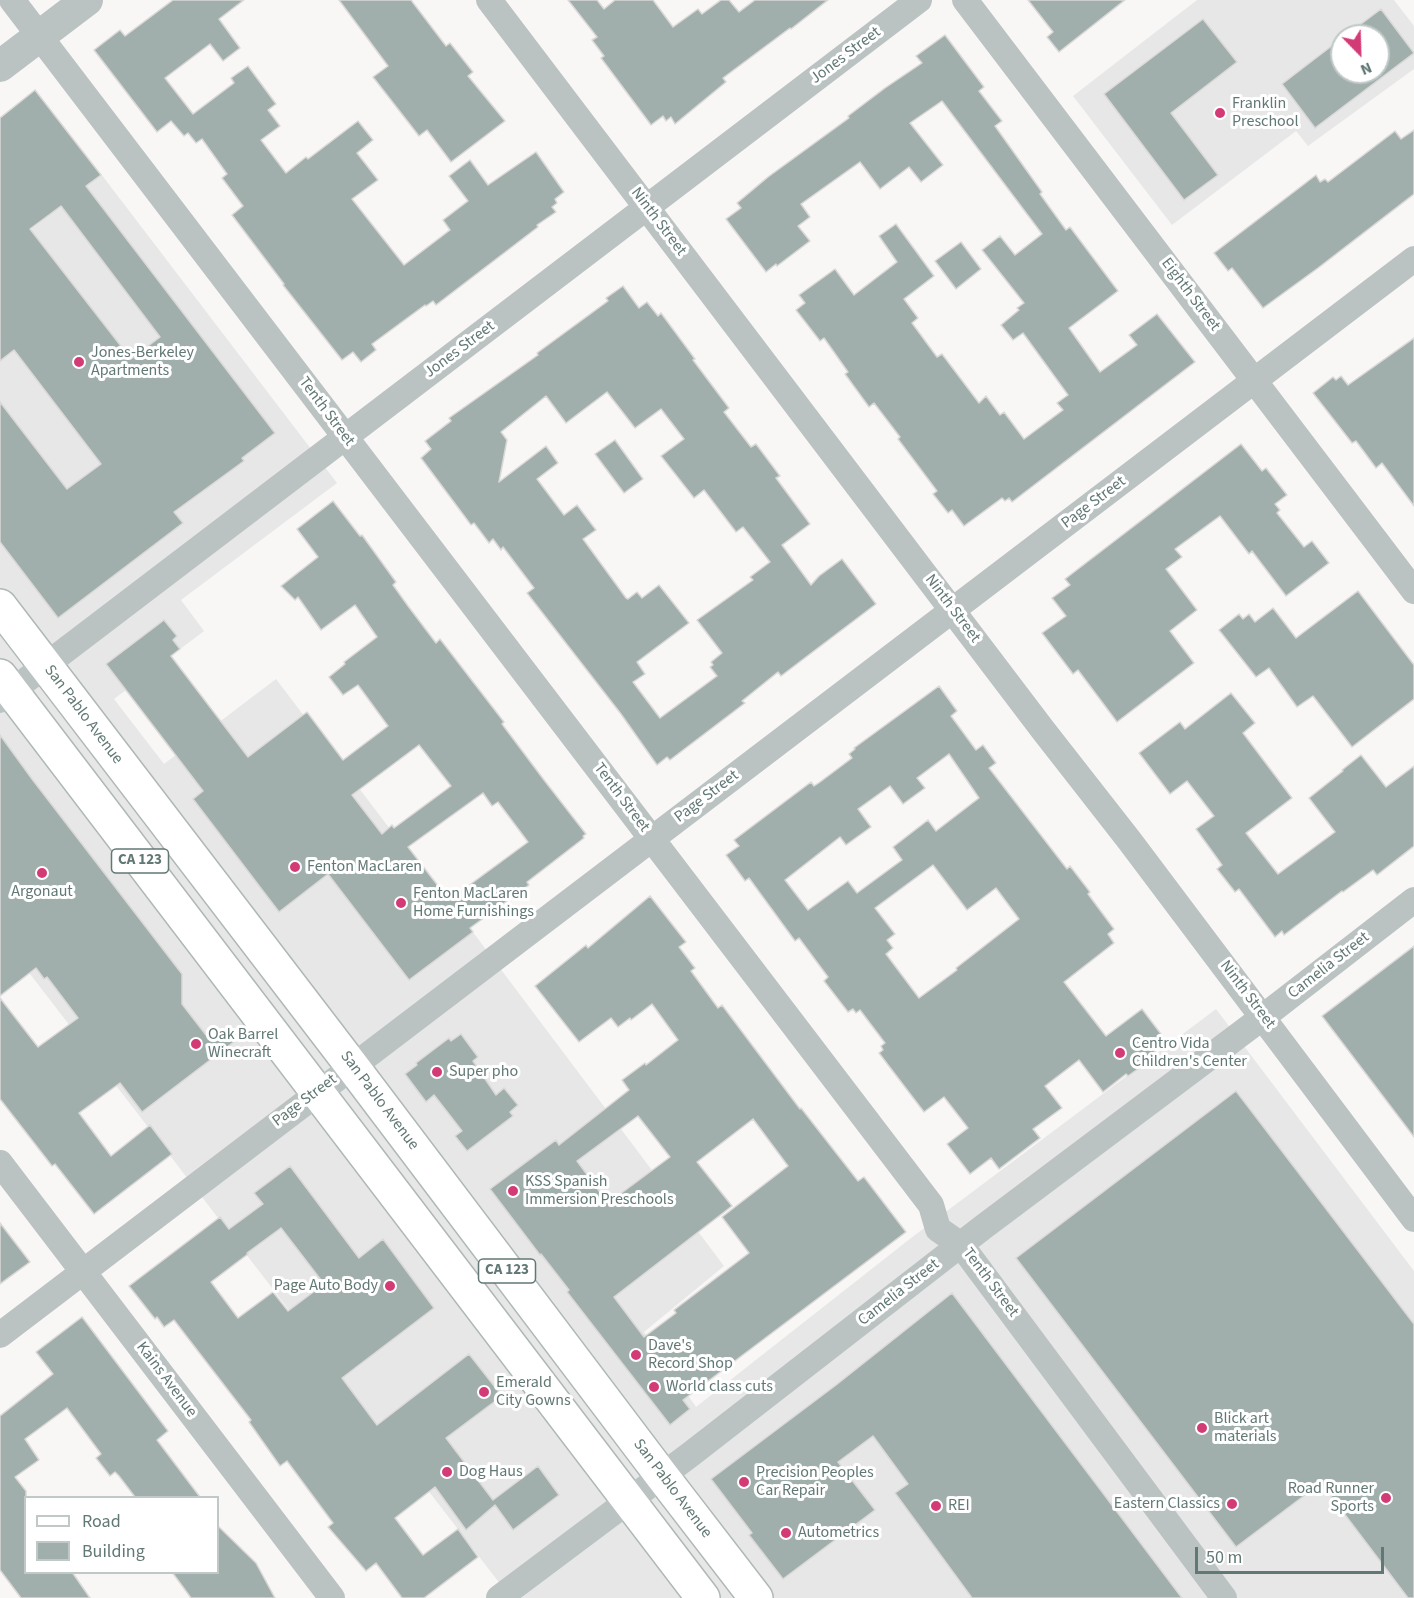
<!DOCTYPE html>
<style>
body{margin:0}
#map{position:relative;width:1414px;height:1598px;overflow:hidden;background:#f8f7f6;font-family:"Source Sans 3",sans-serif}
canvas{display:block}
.legend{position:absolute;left:24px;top:1496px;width:195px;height:78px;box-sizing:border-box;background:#fff;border:2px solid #c0c9c8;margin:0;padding:8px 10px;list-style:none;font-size:18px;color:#617875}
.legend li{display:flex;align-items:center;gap:12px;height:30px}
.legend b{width:30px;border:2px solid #c0c9c8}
.north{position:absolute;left:1330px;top:24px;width:60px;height:60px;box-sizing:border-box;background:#fff;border:2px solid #c0c9c8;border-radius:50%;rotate:157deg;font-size:16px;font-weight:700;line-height:24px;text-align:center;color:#617875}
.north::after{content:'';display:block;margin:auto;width:21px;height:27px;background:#d33b76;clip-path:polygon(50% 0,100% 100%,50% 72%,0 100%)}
.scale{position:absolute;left:1195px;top:1547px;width:189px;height:27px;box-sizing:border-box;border:3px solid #617875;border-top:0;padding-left:8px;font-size:18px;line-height:21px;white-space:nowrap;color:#617875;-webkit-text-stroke:4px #fff;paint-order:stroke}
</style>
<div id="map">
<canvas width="1414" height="1598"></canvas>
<ul class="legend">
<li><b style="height:8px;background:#fff"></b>Road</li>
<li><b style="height:16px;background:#a1afac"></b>Building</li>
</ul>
<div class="north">N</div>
<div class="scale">50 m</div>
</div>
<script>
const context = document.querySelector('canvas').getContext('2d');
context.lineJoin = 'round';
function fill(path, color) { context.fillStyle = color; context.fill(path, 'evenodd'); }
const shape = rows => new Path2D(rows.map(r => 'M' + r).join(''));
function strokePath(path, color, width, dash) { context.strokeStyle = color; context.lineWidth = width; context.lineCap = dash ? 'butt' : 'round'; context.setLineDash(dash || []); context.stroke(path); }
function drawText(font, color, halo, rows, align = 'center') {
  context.font = font + ' "Source Sans 3",sans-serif'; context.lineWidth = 6; context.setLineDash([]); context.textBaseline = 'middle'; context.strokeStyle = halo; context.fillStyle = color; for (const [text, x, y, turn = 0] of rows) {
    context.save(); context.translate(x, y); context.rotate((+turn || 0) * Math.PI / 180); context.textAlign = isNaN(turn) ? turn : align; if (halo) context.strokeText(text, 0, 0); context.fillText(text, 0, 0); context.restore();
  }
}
fill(shape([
 [1197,0,1394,0,1414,26,1414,69,1308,146,1296,131,1172,225,1073,96],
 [1342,36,1378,36,1378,72,1342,72],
 [101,174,337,483,181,600,204,631,114,699,164,764,276,679,466,929,469,927,724,1266,644,1332,696,1407,911,1238,1216,1009,1414,1271,1414,1598,511,1598,0,935,0,254]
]), '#e6e7e6');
const building = shape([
 [173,0,244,0,219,19,240,48,223,61,210,44,165,78,193,114,234,83,231,78,248,66,276,104,268,110,280,126,261,140,286,173,306,157,308,159,358,121,373,140,357,153,378,180,352,199,404,265,450,230,443,220,468,201,449,176,470,160,488,185,536,152,564,192,555,199,557,203,552,207,556,212,537,225,538,227,436,305,433,301,426,306,425,305,372,344,376,350,361,362,353,352,342,360,283,285,284,284,232,215,243,206,222,178,227,174,202,139,196,143,188,133,184,136,171,121,157,132,94,50,120,30,125,36,173,0],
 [339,0,411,0,446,46,450,43,473,72,468,76,505,121,451,162,427,130,419,136,373,77,388,66,339,0],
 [568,0,597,0,604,9,615,0,653,0,673,27,698,9,702,14,721,0,729,0,739,12,755,0,828,0,791,29,790,28,723,78,726,82,675,124,671,117,666,121,663,116,651,125,601,58,604,56,592,40,597,37,568,0],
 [1028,0,1125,0,1059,52,1047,37,1053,32,1028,0],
 [1381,9,1414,53,1315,128,1282,84,1342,38,1342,72,1378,72,1378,36,1345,36,1381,9],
 [1203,19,1237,62,1171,113,1218,175,1184,200,1104,94,1203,19],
 [945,35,984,87,979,91,1002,121,995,126,1042,192,1040,194,1066,230,1070,227,1118,291,1069,328,1100,372,1137,345,1129,335,1157,314,1195,362,1012,502,1009,498,1005,501,1002,498,964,526,952,510,948,513,933,494,937,491,898,439,900,437,874,403,869,407,845,374,848,372,824,338,820,341,796,310,805,303,799,295,835,269,854,295,897,262,879,236,896,224,934,276,904,299,918,318,912,323,937,357,942,354,979,403,986,396,1000,415,1004,412,1024,439,1063,410,1057,403,1068,395,1023,333,1013,340,1001,325,1019,310,1017,308,1024,303,982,250,1000,236,1015,255,1042,234,942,101,910,123,943,165,921,182,909,167,880,189,860,162,801,204,810,217,798,226,810,241,777,266,776,264,766,272,726,219,741,208,737,203,768,177,849,118,848,116,885,88,922,63,916,56,945,35],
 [35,90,101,175,86,186,275,433,242,458,244,461,174,512,183,523,58,618,0,542,0,402,67,489,101,464,14,350,0,361,0,118,35,90],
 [61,206,160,337,131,359,30,229,61,206],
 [1414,130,1414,194,1318,268,1263,308,1232,268,1228,271,1214,253,1316,175,1320,182,1325,179,1328,182,1395,131,1401,139,1414,130],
 [961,242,981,269,956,289,935,261,961,242],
 [623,286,639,308,647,302,658,316,661,313,695,359,693,360,729,408,724,412,751,447,756,444,780,476,776,478,810,524,782,545,811,585,819,576,842,559,876,604,781,676,778,672,742,701,745,703,670,760,667,757,657,765,621,714,527,593,534,588,503,547,501,550,493,539,489,543,474,523,471,525,421,458,431,449,425,441,451,421,449,418,538,355,537,353,608,301,606,298,623,286],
 [607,392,635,428,661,409,684,439,661,456,694,498,704,490,736,532,743,527,770,562,750,577,753,580,697,620,722,653,711,662,713,665,710,667,717,676,660,718,633,682,645,674,637,662,689,623,659,585,642,598,637,592,628,599,626,598,583,539,596,530,577,505,564,515,537,479,558,463,546,446,499,482,507,440,501,432,546,396,566,423,607,392],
 [1414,338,1414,506,1382,463,1376,468,1356,441,1352,443,1313,393,1333,377,1336,380,1341,376,1348,385,1414,338],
 [615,440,643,479,624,493,595,454,615,440],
 [1241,444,1262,471,1266,468,1287,495,1275,504,1280,510,1277,513,1304,547,1312,541,1329,563,1286,596,1252,551,1249,554,1220,516,1175,549,1182,557,1166,569,1197,610,1170,631,1194,663,1117,722,1078,670,1073,674,1042,633,1066,616,1052,598,1070,585,1065,579,1241,444],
 [333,501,360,536,362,535,396,582,393,585,408,606,436,643,440,639,504,722,502,724,544,780,586,834,583,836,584,838,527,882,529,885,470,928,473,932,409,980,328,874,279,912,193,799,203,791,106,664,164,620,177,636,173,640,180,649,171,656,248,757,307,712,343,760,388,726,358,685,343,695,329,677,345,664,344,662,377,637,355,605,321,630,298,597,295,600,281,586,318,557,297,529,333,501],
 [419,745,451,786,394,828,392,825,382,834,352,795,419,745],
 [483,793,492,806,498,802,528,842,449,900,408,847,483,793],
 [1358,591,1414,665,1414,699,1352,747,1313,696,1297,707,1269,668,1256,677,1219,630,1239,614,1243,619,1249,614,1255,622,1273,608,1296,638,1358,591],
 [939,686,957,711,951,716,976,750,983,745,996,763,989,768,1067,869,1070,866,1090,892,1088,894,1114,929,1108,934,1114,943,1064,982,1106,1036,1142,1009,1167,1042,1143,1061,1145,1064,1128,1076,1126,1074,1103,1092,1079,1060,1045,1086,1062,1108,1033,1129,1040,1138,999,1169,991,1158,970,1174,947,1144,968,1128,944,1097,924,1112,879,1053,883,1050,881,1046,885,1043,860,1010,856,1013,853,1009,848,1012,824,981,828,977,799,938,795,941,749,878,745,881,726,855,739,846,734,840,811,782,814,786,820,782,852,758,849,754,855,749,854,748,939,686],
 [949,754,979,798,936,831,928,820,893,847,902,860,857,893,848,881,808,910,785,880,840,837,846,845,871,827,858,809,890,786,903,804,925,788,917,778,949,754],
 [933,865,967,910,996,888,1019,919,956,968,957,970,919,998,886,954,893,948,887,940,895,934,875,908,933,865],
 [1231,693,1255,723,1243,733,1292,798,1246,833,1278,874,1335,832,1309,798,1343,771,1342,770,1361,755,1386,787,1414,766,1414,846,1377,875,1373,870,1343,892,1342,891,1284,935,1282,931,1275,937,1239,889,1235,892,1217,869,1222,865,1196,829,1214,816,1187,781,1170,794,1139,753,1180,722,1185,729,1231,693],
 [0,735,32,779,182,974,182,1004,206,1035,235,1041,142,1112,120,1083,79,1113,111,1156,150,1125,172,1154,94,1214,55,1164,52,1166,0,1099,0,998,38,1047,78,1018,47,977,44,979,36,968,0,996,0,735],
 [650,896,686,942,679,947,695,968,691,971,718,1008,722,1005,800,1109,801,1108,858,1181,864,1177,906,1232,683,1400,690,1409,670,1425,567,1292,569,1290,541,1254,540,1255,490,1189,556,1140,559,1145,629,1090,622,1080,645,1063,646,1065,678,1040,652,1004,631,1020,630,1018,618,1027,611,1018,579,1042,535,986,586,945,588,948,650,896],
 [638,1116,670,1157,608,1203,577,1161,638,1116],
 [753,1119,788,1166,722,1217,749,1253,674,1310,676,1313,644,1337,614,1297,732,1206,697,1162,753,1119],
 [1414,946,1414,1137,1322,1016,1414,946],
 [461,1034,478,1057,473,1061,496,1095,504,1088,518,1105,510,1112,513,1116,467,1151,455,1136,462,1131,434,1095,426,1102,405,1074,417,1065,416,1063,449,1038,451,1041,461,1034],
 [1236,1091,1414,1324,1414,1598,1408,1598,1321,1483,1236,1547,1016,1258,1236,1091],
 [290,1166,359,1258,383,1239,434,1308,342,1378,377,1425,469,1354,502,1396,446,1438,493,1500,538,1466,559,1495,513,1530,495,1505,466,1530,435,1487,395,1518,423,1555,458,1529,478,1557,424,1598,402,1598,376,1563,366,1571,328,1527,333,1523,287,1461,280,1466,249,1422,251,1420,174,1320,164,1327,157,1317,155,1319,129,1286,220,1217,229,1229,263,1204,254,1193,290,1166],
 [281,1228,324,1284,288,1311,273,1292,238,1318,211,1282,248,1254,247,1253,281,1228],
 [0,1223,30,1262,0,1284,0,1223],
 [952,1293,1182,1598,972,1598,895,1493,908,1484,873,1436,838,1462,875,1510,783,1579,749,1535,752,1533,711,1479,836,1385,952,1293],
 [82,1317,168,1431,157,1440,200,1497,135,1497,119,1476,115,1472,110,1476,96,1458,101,1454,67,1408,25,1439,39,1460,15,1477,26,1491,26,1572,72,1572,90,1598,21,1598,0,1570,0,1416,53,1374,36,1352,82,1317],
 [218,1526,256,1563,275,1598,191,1598,172,1572,218,1572,218,1526]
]);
fill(building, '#a1afac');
strokePath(building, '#dad9d8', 1.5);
const primary = shape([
 [0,606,352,1066,662,1476,756,1598],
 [0,676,703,1598]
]);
strokePath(primary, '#afb8b7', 36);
strokePath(shape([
 [12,0,931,1205,938,1229,961,1245,1224,1598],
 [489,0,1043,730,1129,840,1414,1219],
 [965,0,1414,591],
 [0,700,919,0],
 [0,1163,332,1598],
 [0,1335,1414,259],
 [499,1598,691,1454,982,1228,1263,1017,1414,900]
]), '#bbc3c2', 26);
strokePath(shape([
 [0,66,87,0]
]), '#bbc3c2', 32);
strokePath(primary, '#fff', 33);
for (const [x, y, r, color] of [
 [1220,113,6,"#d33b76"],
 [79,362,6,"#d33b76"],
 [295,867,6,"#d33b76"],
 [42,873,6,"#d33b76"],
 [401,903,6,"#d33b76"],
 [196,1044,6,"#d33b76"],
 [1120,1053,6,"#d33b76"],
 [437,1072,6,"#d33b76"],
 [513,1191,6,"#d33b76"],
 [390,1286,6,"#d33b76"],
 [636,1355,6,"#d33b76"],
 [654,1387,6,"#d33b76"],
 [484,1392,6,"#d33b76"],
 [1202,1428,6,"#d33b76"],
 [447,1472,6,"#d33b76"],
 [744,1482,6,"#d33b76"],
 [1386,1498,6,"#d33b76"],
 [1232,1504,6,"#d33b76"],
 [936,1506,6,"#d33b76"],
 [786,1533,6,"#d33b76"]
]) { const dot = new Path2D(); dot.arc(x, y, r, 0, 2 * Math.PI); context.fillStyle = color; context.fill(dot); strokePath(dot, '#fff', 2); }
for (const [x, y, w] of [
 [140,861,57],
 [507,1271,57]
]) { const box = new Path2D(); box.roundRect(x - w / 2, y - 12, w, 24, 4.5); context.fillStyle = '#fff'; context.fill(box); strokePath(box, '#617875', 1.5); }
drawText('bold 15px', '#617875', null, [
 ["CA 123",140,861],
 ["CA 123",507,1271]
]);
drawText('16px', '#617875', '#fff', [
 ["Jones Street",846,56,-37],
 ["Ninth Street",658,222,53],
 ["Eighth Street",1190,295,53],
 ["Jones Street",460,350,-37],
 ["Tenth Street",326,412,53],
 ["Page Street",1094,503,-37],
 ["Ninth Street",952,609,53],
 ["San Pablo Avenue",83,715,53],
 ["Page Street",707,797,-37],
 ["Tenth Street",621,798,53],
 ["Camelia Street",1329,966,-38],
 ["Ninth Street",1247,995,53],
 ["Page Street",305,1101,-37],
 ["San Pablo Avenue",379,1101,53],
 ["Tenth Street",990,1283,53],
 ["Camelia Street",899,1293,-38],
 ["Kains Avenue",166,1380,53],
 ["San Pablo Avenue",672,1489,53]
]);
drawText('16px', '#617875', '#fff', [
 ["Franklin",1232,104],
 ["Preschool",1232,122],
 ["Jones-Berkeley",91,353],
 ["Apartments",91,371],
 ["Fenton MacLaren",307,867],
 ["Argonaut",42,892,"center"],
 ["Fenton MacLaren",413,894],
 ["Home Furnishings",413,912],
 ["Oak Barrel",208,1035],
 ["Winecraft",208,1053],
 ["Centro Vida",1132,1044],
 ["Children's Center",1132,1062],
 ["Super pho",449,1072],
 ["KSS Spanish",525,1182],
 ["Immersion Preschools",525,1200],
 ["Page Auto Body",378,1286,"right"],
 ["Dave's",648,1346],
 ["Record Shop",648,1364],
 ["Emerald",496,1383],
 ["City Gowns",496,1401],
 ["World class cuts",666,1387],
 ["Blick art",1214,1419],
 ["materials",1214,1437],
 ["Dog Haus",459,1472],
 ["Precision Peoples",756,1473],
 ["Car Repair",756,1491],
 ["Road Runner",1374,1489,"right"],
 ["Sports",1374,1507,"right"],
 ["Eastern Classics",1220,1504,"right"],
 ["REI",948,1506],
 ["Autometrics",798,1533]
], 'left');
</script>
